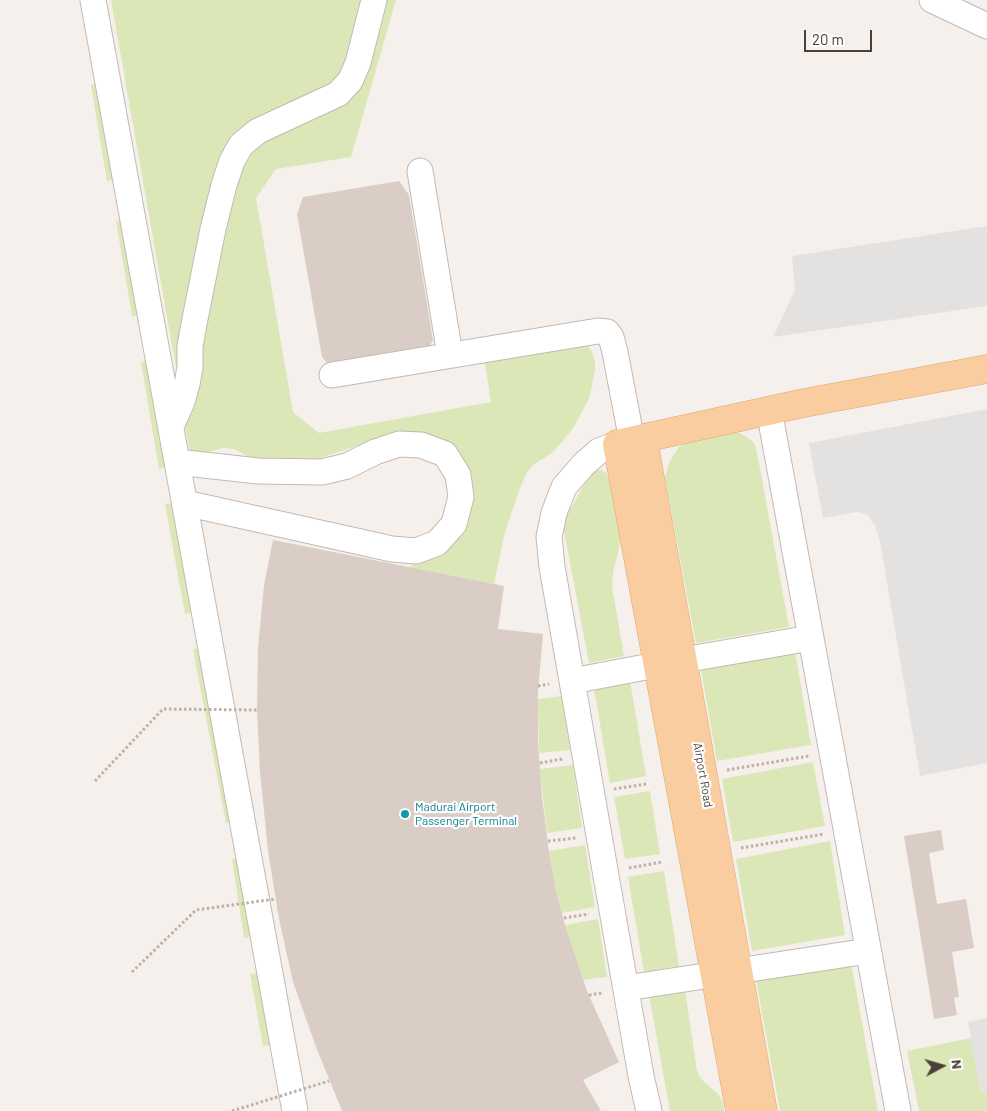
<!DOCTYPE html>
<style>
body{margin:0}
#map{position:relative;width:987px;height:1111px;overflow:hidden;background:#f5f0ec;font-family:Barlow,sans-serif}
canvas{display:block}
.north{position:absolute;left:917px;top:1041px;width:50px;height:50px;-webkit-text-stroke:4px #fff;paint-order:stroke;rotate:84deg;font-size:14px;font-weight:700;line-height:20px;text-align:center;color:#4a403a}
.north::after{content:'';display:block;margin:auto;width:18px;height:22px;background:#4a403a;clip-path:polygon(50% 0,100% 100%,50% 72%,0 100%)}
.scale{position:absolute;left:804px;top:30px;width:68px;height:22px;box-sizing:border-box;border:2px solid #4a403a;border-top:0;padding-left:6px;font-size:15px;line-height:18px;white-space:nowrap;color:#4a403a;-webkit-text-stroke:4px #fff;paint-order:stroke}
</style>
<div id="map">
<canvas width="987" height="1111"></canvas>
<div class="north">N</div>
<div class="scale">20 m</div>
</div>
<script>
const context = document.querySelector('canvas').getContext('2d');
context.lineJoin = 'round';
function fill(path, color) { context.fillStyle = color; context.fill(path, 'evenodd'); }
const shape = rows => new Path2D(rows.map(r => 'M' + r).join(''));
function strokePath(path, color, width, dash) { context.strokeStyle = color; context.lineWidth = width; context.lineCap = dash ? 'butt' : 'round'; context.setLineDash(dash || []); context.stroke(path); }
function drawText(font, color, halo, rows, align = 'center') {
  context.font = font + ' Barlow,sans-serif'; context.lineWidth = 4.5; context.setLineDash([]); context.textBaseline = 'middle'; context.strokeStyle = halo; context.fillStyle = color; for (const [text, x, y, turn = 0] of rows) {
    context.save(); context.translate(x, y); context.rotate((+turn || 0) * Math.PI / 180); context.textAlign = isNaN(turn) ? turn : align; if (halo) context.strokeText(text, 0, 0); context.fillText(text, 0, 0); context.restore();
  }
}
fill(shape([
 [111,0,368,0,338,82,250,126,179,385],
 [381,0,396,0,351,157,276,169,256,198,293,412,319,433,491,402,484,356,583,343,589,347,592,352,595,361,595,370,590,396,574,427,562,442,552,453,533,465,526,474,520,488,505,532,494,584,408,567,433,557,453,541,468,521,472,497,469,474,396,433,311,461,255,460,234,449,224,448,191,456,184,421,198,342,244,149,344,99],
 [97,84,114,180,107,181,91,85],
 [122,220,139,315,132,316,116,221],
 [147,361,166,467,159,469,141,362],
 [732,432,740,433,748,438,755,444,760,468,789,627,696,643,665,478,670,460,679,447,690,440],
 [596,470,602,470,607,474,611,484,621,538,619,549,613,572,612,587,624,656,589,663,564,531,564,523,568,513,592,471],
 [173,503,194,612,185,614,165,504],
 [201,648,233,822,226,823,193,649],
 [795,651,811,745,717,761,701,670],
 [630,681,646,776,610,783,594,688],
 [562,696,570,750,539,753,538,699],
 [813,762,825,826,733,842,722,779],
 [573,765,582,828,547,833,540,769],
 [650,791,660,854,625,859,614,797],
 [830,841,845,935,752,951,736,859],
 [585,845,595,907,562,913,555,887,549,851],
 [239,858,252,937,244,938,232,859],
 [664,871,679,966,644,972,628,877],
 [598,919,607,977,583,980,565,925],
 [851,962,878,1111,780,1111,756,980],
 [258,973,271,1045,263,1046,250,974],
 [685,990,697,1071,701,1079,718,1094,723,1102,724,1111,670,1111,649,995],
 [971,1038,981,1093,987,1092,987,1111,919,1111,907,1051]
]), '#dce7b7');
fill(shape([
 [987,226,987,306,773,337,795,290,792,256],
 [987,409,987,763,920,776,880,542,875,526,867,514,857,512,823,518,809,443],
 [987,1018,987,1092,981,1093,968,1022]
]), '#e4e2e0');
fill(shape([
 [399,181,409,195,433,340,426,352,331,368,322,357,297,214,303,197],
 [273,540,504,586,498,629,543,634,538,691,538,743,542,796,548,845,555,887,565,925,587,991,619,1062,583,1080,601,1111,342,1111,316,1047,293,982,279,919,268,851,260,772,257,710,258,648,264,585],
 [941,830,944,850,929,853,937,904,966,899,974,948,952,952,959,997,954,998,957,1015,934,1019,904,836]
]), '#dacdc5');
const minor = shape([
 [93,0,295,1111],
 [932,0,987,26],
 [420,171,450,355],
 [332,375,598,331,607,332,611,337,615,352,632,441],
 [769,410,898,1111],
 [171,426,182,402,187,384,190,367,190,346,194,324,213,229,224,185,232,161,241,145,258,131,338,94,350,81,358,63,374,0],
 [617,444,599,451,584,464,564,487,554,513,549,537,552,567,572,681,641,1076,649,1111],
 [177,462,258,471,322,472,347,466,375,452,399,444,421,445,445,454,458,475,461,497,454,524,437,543,416,551,392,549,185,503],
 [572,681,683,660,811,638],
 [626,988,868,951]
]);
const major = shape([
 [643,438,763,1111],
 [740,1111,617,444,804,403,987,369]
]);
strokePath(minor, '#c4b9b2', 27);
strokePath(major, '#e0a66f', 29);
strokePath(shape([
 [538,686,549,684],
 [540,763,562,759],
 [727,770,809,756],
 [614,789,646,784],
 [548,841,576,838],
 [741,848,824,834],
 [629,868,662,862],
 [564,918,589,914],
 [589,995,603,993]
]), '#c2afa0', 3, [2.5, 2.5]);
strokePath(minor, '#fff', 25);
strokePath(major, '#facda0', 28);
strokePath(shape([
 [95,781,163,709,257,710],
 [132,972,196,910,275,899],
 [232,1111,329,1081]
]), '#c2afa0', 3, [2.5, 2.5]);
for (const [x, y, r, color] of [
 [405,814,5,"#0f9aa8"]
]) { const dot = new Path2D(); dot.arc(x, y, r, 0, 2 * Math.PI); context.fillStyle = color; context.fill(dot); strokePath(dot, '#fff', 2); }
drawText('12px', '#4a403a', '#fff', [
 ["Airport Road",703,775,80]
]);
drawText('12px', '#0d838f', '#fff', [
 ["Madurai Airport",415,807],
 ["Passenger Terminal",415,821]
], 'left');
</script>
